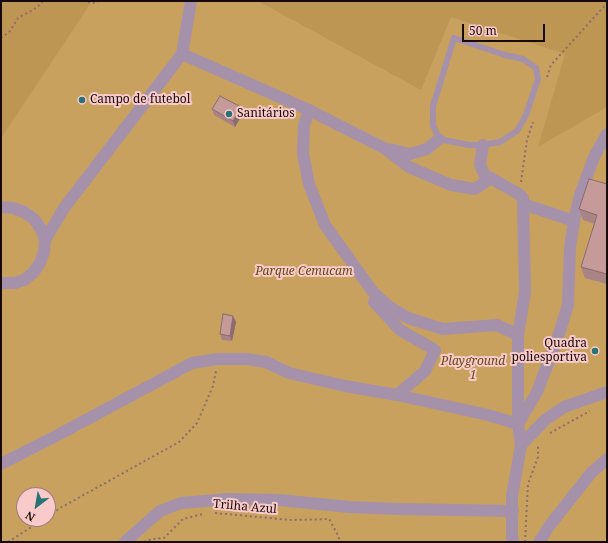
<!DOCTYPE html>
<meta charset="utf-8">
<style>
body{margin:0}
#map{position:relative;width:608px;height:543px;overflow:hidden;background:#f8cac9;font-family:"Noto Serif",serif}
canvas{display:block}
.frame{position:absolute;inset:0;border:2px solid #180a0a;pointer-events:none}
.north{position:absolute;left:16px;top:487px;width:40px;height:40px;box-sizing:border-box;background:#f8cac9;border:1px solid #9e7d7d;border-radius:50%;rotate:211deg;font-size:11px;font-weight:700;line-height:16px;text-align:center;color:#180a0a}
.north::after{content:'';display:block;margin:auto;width:14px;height:18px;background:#287376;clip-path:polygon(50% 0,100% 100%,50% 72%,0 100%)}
.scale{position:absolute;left:462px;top:24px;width:83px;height:18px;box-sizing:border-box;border:2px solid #180a0a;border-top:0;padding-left:5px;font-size:12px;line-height:14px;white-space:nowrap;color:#180a0a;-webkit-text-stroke:3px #f8cac9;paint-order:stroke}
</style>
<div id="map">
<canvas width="608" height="543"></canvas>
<div class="frame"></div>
<div class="north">N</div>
<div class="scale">50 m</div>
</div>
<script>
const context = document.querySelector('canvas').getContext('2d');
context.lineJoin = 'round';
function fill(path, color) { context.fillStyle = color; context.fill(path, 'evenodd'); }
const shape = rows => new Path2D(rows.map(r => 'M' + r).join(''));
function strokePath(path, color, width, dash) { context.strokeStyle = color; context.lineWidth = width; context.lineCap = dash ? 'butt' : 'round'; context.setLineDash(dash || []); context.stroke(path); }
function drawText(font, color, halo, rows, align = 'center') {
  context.font = font + ' "Noto Serif",serif'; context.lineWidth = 4; context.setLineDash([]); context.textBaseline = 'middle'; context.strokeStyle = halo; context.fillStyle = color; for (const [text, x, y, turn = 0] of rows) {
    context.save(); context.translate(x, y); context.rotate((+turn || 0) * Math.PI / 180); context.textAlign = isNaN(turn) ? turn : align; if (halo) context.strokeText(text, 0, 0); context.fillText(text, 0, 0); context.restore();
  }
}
fill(shape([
 [1,1,607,1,607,542,1,542],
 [24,495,48,495,48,519,24,519]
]), '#c8a15e');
fill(shape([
 [1,1,92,1,1,138],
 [258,1,607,1,607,107,538,147,565,54,451,17,421,90]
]), '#bd9653');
strokePath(shape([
 [83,1,93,3,99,1],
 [1,38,10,31,18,18,36,8,43,1],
 [547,77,551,65,607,3],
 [521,182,527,140,533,122],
 [550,433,590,411],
 [215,513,291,520,329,519,338,535,340,542],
 [48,516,62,507,179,442,197,423,213,386,216,371],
 [8,542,44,519],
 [144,542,152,539,164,538,183,519,203,514],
 [525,542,528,484,538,457,538,445]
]), '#8c6d6d', 2, [2, 3]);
strokePath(shape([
 [454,38,505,55,523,59,536,68,538,79,526,115,517,131,500,142,483,145,469,145,439,139,433,125,433,106,454,38]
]), '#a691ab', 6);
strokePath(shape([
 [182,54,191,1],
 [309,110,304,125,303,154,309,184,325,225,373,292,387,305,408,318,443,329,497,325,518,335],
 [483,145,480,164,482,170,485,175,519,194,523,198,523,204,525,292,518,335,518,424,521,445,512,496,512,537,513,542],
 [389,149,410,154,427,149,439,139],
 [523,204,574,221],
 [1,207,13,208,24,212,34,219,41,229,45,240,44,252,40,263,33,273,24,280,15,283,1,283],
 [45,240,64,208,182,54,309,110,384,148,409,167,451,185,475,189,491,178],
 [374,302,400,330,435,350,425,371,397,395],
 [521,445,545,420,564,407,607,392],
 [1,464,56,436,192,363,218,359,246,359,266,362,289,373,345,386,397,395,488,415,518,424,537,392,558,337,568,305,570,247,574,221,580,195,594,157,607,134],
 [125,542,160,511,181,503,228,499,279,500,349,507,400,509,513,511],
 [539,542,550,525,591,473,607,459]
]), '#a691ab', 12);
fill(shape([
 [241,107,243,113,235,127,214,115,212,109],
 [607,184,607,284,585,278,581,267,595,224,583,220,579,209],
 [233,316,236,322,232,341,222,340,220,334]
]), '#a98484');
fill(shape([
 [241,107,243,113,235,127,233,121],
 [233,316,236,322,232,341,230,336]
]), '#8a6c6b');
const building = shape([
 [220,96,241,107,233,121,212,109,220,96],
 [589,179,607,184,607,274,581,267,597,215,579,209,589,179],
 [223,314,233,316,230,336,220,334,223,314]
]);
fill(building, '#c59a99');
strokePath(building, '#8a6c6b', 1);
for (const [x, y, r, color] of [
 [82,100,4,"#287376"],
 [229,114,4,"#287376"],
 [595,351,4,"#287376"]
]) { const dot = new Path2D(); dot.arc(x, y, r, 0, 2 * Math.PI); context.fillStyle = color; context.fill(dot); strokePath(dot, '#f8cac9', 1.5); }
drawText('12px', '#180a0a', '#f8cac9', [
 ["Campo de futebol",90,100],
 ["Sanitários",237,114],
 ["Quadra",587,344,"right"],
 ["poliesportiva",587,358,"right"]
], 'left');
drawText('italic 12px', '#654a16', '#f8cac9', [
 ["Parque Cemucam",304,272],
 ["Playground",473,362],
 ["1",473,376]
]);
drawText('12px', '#180a0a', '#f8cac9', [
 ["Trilha Azul",245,507,5]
]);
</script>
